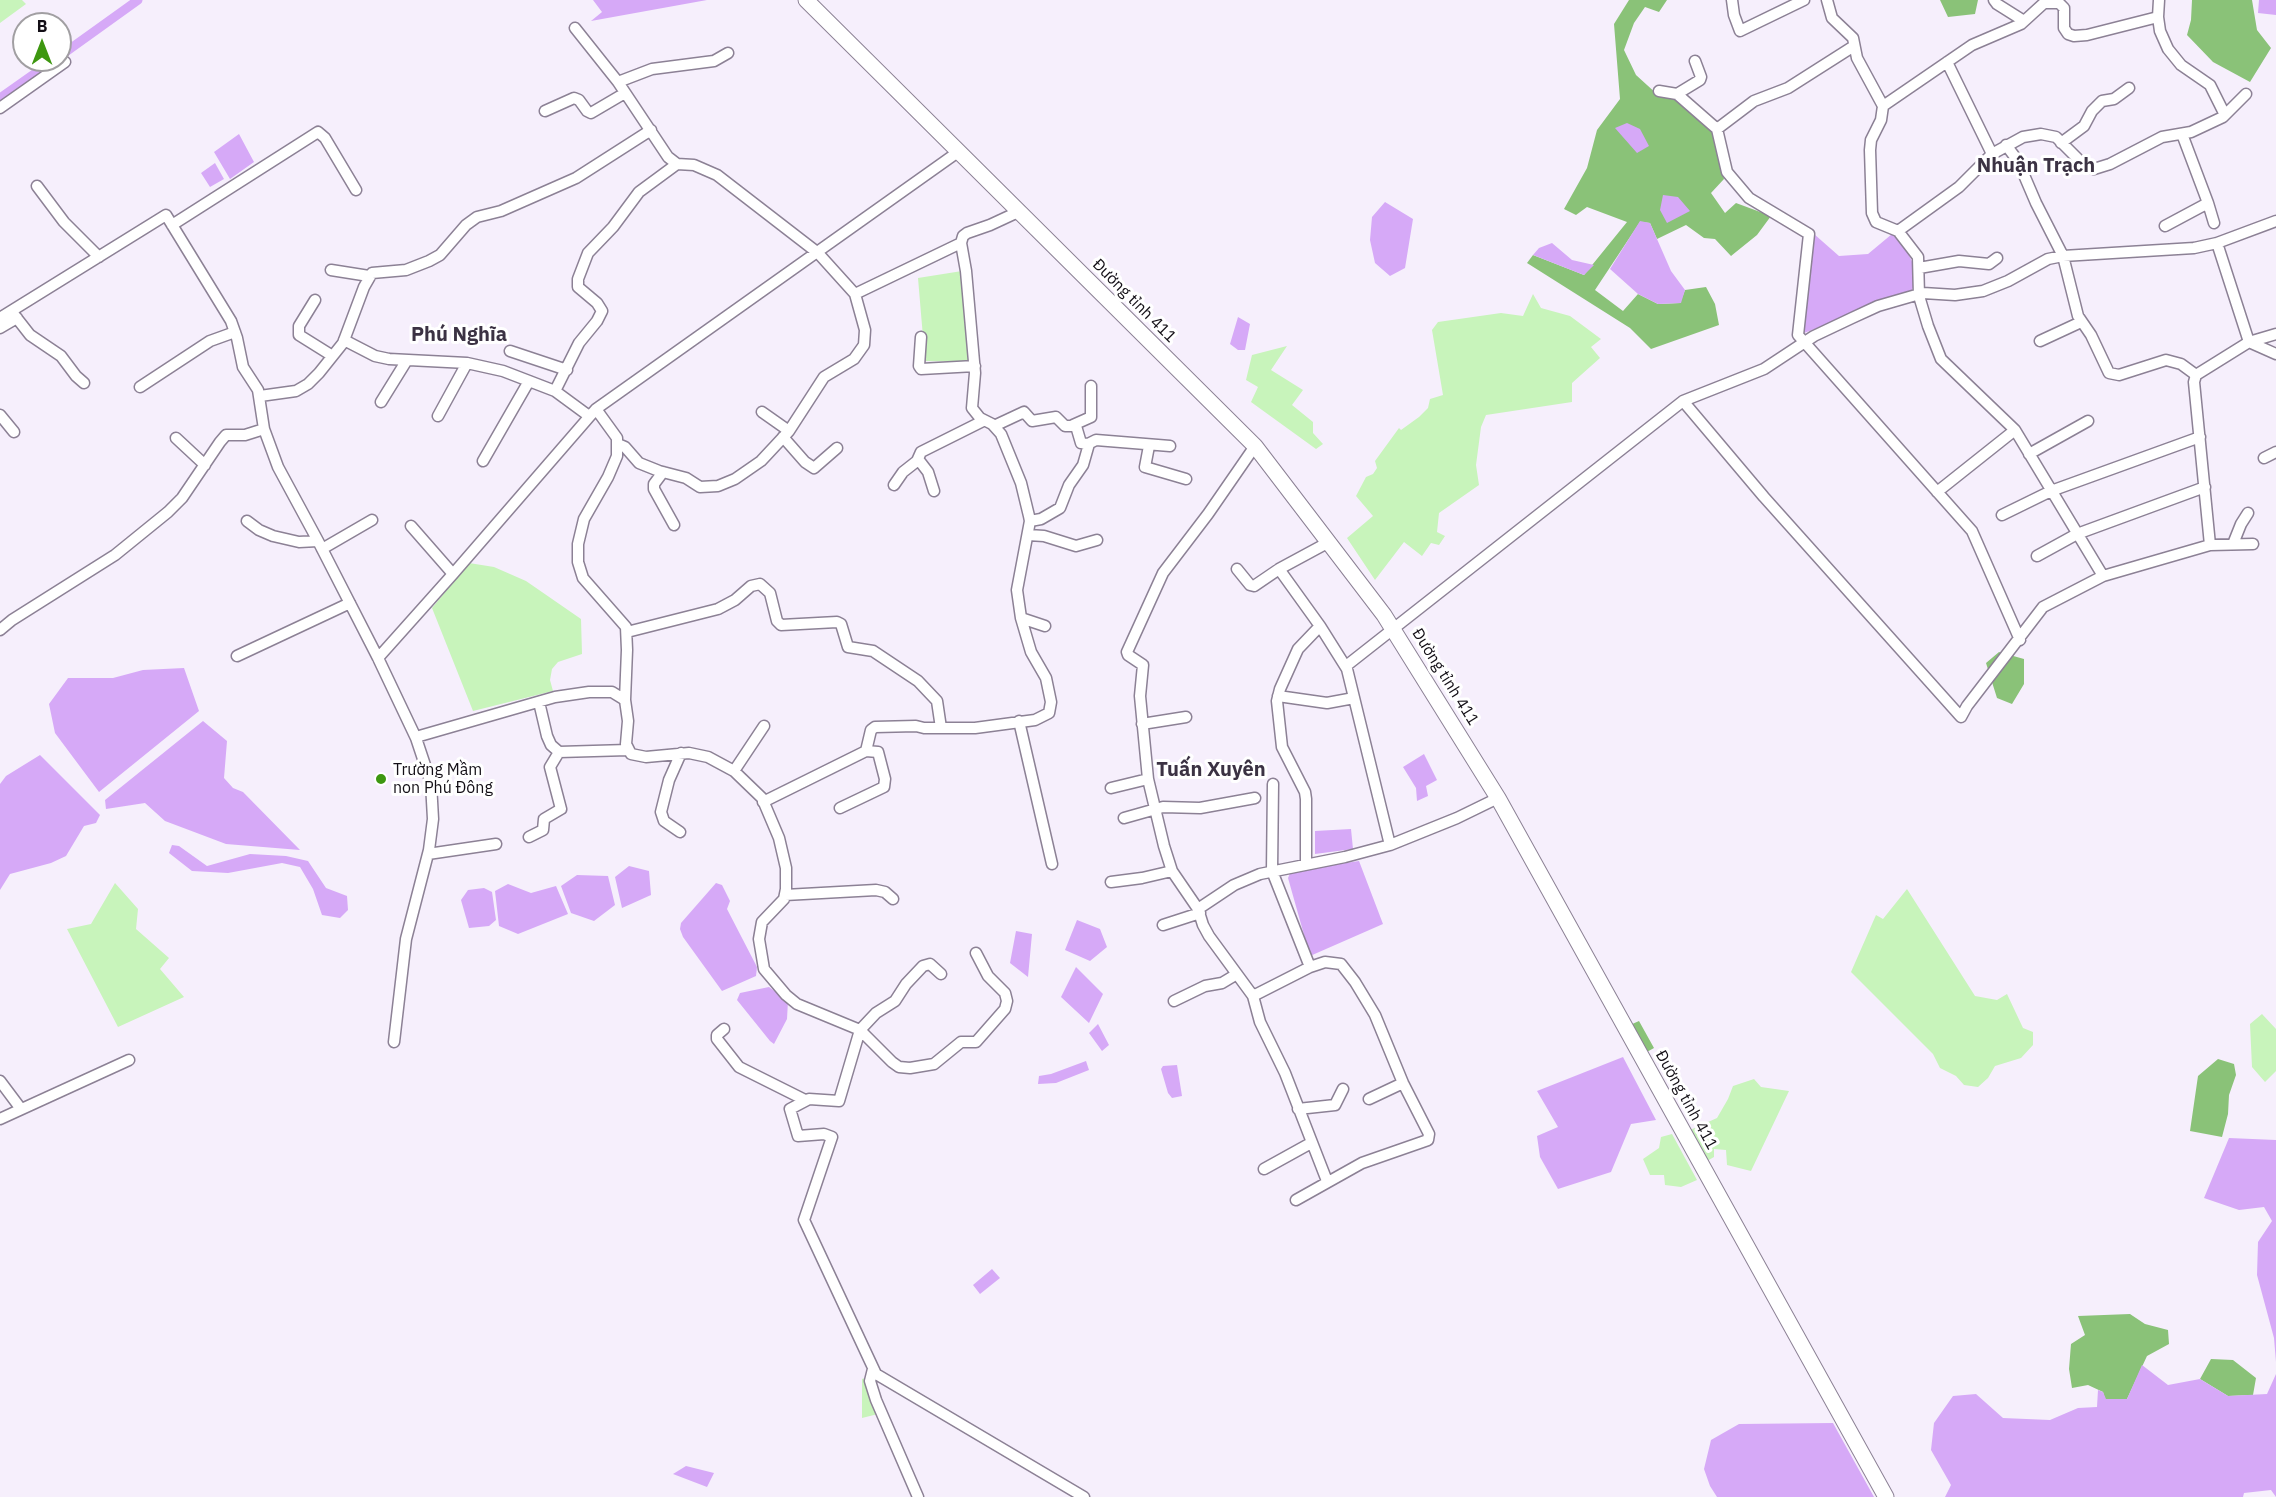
<!DOCTYPE html>
<meta charset="utf-8">
<style>
body{margin:0}
#map{position:relative;width:2276px;height:1497px;overflow:hidden;background:#f6effc;font-family:"IBM Plex Sans",sans-serif}
canvas{display:block}
.north{position:absolute;left:12px;top:12px;width:60px;height:60px;box-sizing:border-box;background:#fff;border:2px solid #a19fa2;border-radius:50%;rotate:0deg;font-size:16px;font-weight:700;line-height:24px;text-align:center;color:#130f16}
.north::after{content:'';display:block;margin:auto;width:21px;height:27px;background:#3d9710;clip-path:polygon(50% 0,100% 100%,50% 72%,0 100%)}
</style>
<div id="map">
<canvas width="2276" height="1497"></canvas>
<div class="north">B</div>
</div>
<script>
const context = document.querySelector('canvas').getContext('2d');
context.lineJoin = 'round';
function fill(path, color) { context.fillStyle = color; context.fill(path, 'evenodd'); }
const shape = rows => new Path2D(rows.map(r => 'M' + r).join(''));
function strokePath(path, color, width, dash) { context.strokeStyle = color; context.lineWidth = width; context.lineCap = dash ? 'butt' : 'round'; context.setLineDash(dash || []); context.stroke(path); }
function drawText(font, color, halo, rows, align = 'center') {
  context.font = font + ' "IBM Plex Sans",sans-serif'; context.lineWidth = 6; context.setLineDash([]); context.textBaseline = 'middle'; context.strokeStyle = halo; context.fillStyle = color; for (const [text, x, y, turn = 0] of rows) {
    context.save(); context.translate(x, y); context.rotate((+turn || 0) * Math.PI / 180); context.textAlign = isNaN(turn) ? turn : align; if (halo) context.strokeText(text, 0, 0); context.fillText(text, 0, 0); context.restore();
  }
}
fill(shape([
 [0,0,22,0,26,4,0,23],
 [962,271,971,362,925,361,918,278],
 [1533,294,1541,308,1570,316,1601,339,1591,347,1600,358,1572,383,1572,402,1486,415,1481,427,1476,465,1479,485,1439,513,1437,532,1445,536,1439,545,1431,543,1422,556,1404,542,1375,580,1347,538,1373,516,1356,496,1366,477,1373,474,1377,468,1375,461,1399,428,1401,430,1419,417,1428,408,1430,399,1443,395,1432,330,1438,322,1501,313,1523,316],
 [1287,346,1271,370,1303,390,1292,405,1313,422,1313,433,1323,444,1316,449,1251,402,1258,387,1246,380,1252,355],
 [469,563,494,567,526,581,581,619,582,654,558,662,552,669,550,680,553,691,473,711,432,608],
 [115,883,138,909,136,929,169,958,160,969,184,997,118,1027,67,929,91,924],
 [1907,889,1975,996,1997,1000,2007,994,2023,1028,2033,1032,2033,1045,2021,1058,1995,1066,1988,1078,1978,1087,1964,1085,1956,1076,1940,1068,1933,1054,1851,972,1876,915,1883,919],
 [2262,1014,2276,1029,2276,1071,2265,1082,2252,1067,2250,1024],
 [1754,1079,1761,1087,1789,1091,1751,1171,1727,1165,1726,1150,1714,1149,1714,1157,1707,1161,1688,1131,1717,1118,1728,1099,1733,1086],
 [1672,1134,1697,1180,1681,1187,1665,1185,1664,1175,1650,1175,1643,1159,1659,1148,1661,1137],
 [865,1378,878,1414,862,1418,862,1379]
]), '#c8f4bb');
fill(shape([
 [1629,0,1667,0,1659,12,1645,7,1634,23,1624,50,1636,75,1658,95,1678,98,1714,131,1724,179,1711,193,1725,213,1736,203,1771,216,1757,235,1731,256,1715,239,1704,238,1686,225,1657,239,1650,223,1640,222,1595,290,1623,311,1638,294,1658,304,1680,303,1685,290,1706,287,1715,304,1719,325,1651,349,1630,328,1527,263,1533,255,1584,275,1627,222,1587,207,1576,215,1564,209,1587,168,1597,130,1620,99,1614,24],
 [1940,0,1978,0,1975,14,1948,17],
 [2192,0,2252,0,2257,30,2271,48,2250,82,2213,62,2187,35,2191,20],
 [1999,652,2024,659,2024,684,2012,704,1997,698,1986,663],
 [1639,1021,1654,1048,1645,1053,1630,1025],
 [2218,1059,2234,1064,2236,1075,2229,1095,2228,1114,2222,1137,2190,1131,2198,1076],
 [2130,1314,2145,1324,2168,1330,2169,1344,2147,1356,2127,1399,2105,1399,2103,1392,2088,1385,2072,1388,2069,1369,2071,1344,2085,1335,2078,1316],
 [2211,1359,2233,1360,2256,1378,2253,1395,2228,1396,2200,1379]
]), '#8ac278');
fill(shape([
 [593,0,707,0,591,21,602,12],
 [2259,0,2276,0,2276,15,2258,13],
 [1627,123,1640,129,1649,146,1637,153,1615,128],
 [239,134,254,162,230,179,214,152],
 [215,163,224,179,210,187,201,173],
 [1663,195,1678,197,1690,211,1667,223,1660,210],
 [1385,202,1413,219,1405,268,1390,276,1375,263,1370,240,1372,217],
 [1640,221,1650,223,1671,271,1685,290,1681,303,1658,304,1638,294,1610,269],
 [1814,234,1839,256,1868,254,1892,234,1904,244,1914,266,1914,284,1911,293,1804,333],
 [1552,243,1572,260,1594,265,1584,275,1533,255,1539,248],
 [1238,317,1250,324,1245,350,1238,350,1230,344],
 [184,668,199,711,99,792,55,733,49,704,68,678,113,678,143,670],
 [203,721,227,741,224,778,233,788,243,792,300,850,226,844,165,821,145,803,106,809,105,800],
 [1424,754,1437,780,1426,786,1428,796,1417,801,1416,788,1403,767],
 [40,755,100,815,96,823,84,826,66,856,51,863,10,874,0,890,0,784,6,776],
 [1351,829,1353,849,1315,854,1315,831],
 [172,845,179,846,207,866,250,854,286,856,308,861,326,888,347,896,348,910,340,918,322,915,313,889,300,867,282,863,228,873,192,871,169,853],
 [1359,861,1383,924,1310,956,1288,878,1291,871],
 [629,866,649,871,651,895,622,908,615,877],
 [577,875,608,876,615,905,594,921,571,913,561,886],
 [716,883,722,885,730,901,727,909,757,967,756,976,722,991,683,937,680,929,681,923],
 [508,884,531,893,556,886,568,914,518,934,499,926,495,891],
 [484,888,492,892,496,920,489,926,469,928,461,900,468,890],
 [1077,920,1100,929,1107,947,1090,961,1065,950],
 [1016,931,1032,934,1028,977,1010,963],
 [1076,967,1103,994,1089,1023,1061,997],
 [769,987,788,1001,787,1019,774,1044,770,1041,737,1000,740,993],
 [1098,1024,1109,1045,1102,1051,1089,1033],
 [1623,1057,1656,1120,1631,1124,1611,1172,1558,1189,1540,1157,1537,1136,1558,1127,1537,1091],
 [1086,1061,1089,1070,1056,1083,1038,1084,1039,1076,1051,1074],
 [1177,1065,1182,1096,1172,1098,1168,1093,1161,1069,1163,1066],
 [2229,1138,2276,1140,2276,1362,2274,1338,2257,1275,2258,1242,2272,1221,2264,1207,2239,1210,2204,1198],
 [992,1269,1000,1278,980,1294,973,1285],
 [2142,1365,2168,1385,2200,1379,2228,1396,2267,1394,2276,1374,2276,1497,2271,1490,2244,1493,2243,1497,1945,1497,1951,1485,1931,1450,1934,1423,1953,1396,1976,1394,2003,1418,2050,1420,2078,1408,2097,1407,2098,1390,2103,1392,2106,1399,2127,1399],
 [1833,1423,1874,1497,1717,1497,1710,1486,1704,1469,1711,1440,1739,1424],
 [686,1466,714,1473,707,1487,673,1474]
]), '#d6a9f7');
strokePath(shape([
 [60,56,138,0],
 [0,98,54,60]
]), '#d6a9f7', 9);
const street = shape([
 [1732,0,1734,15,1740,31,1804,0],
 [1827,0,1832,18,1853,38,1857,58,1883,106,1881,120,1871,140,1870,150,1872,213,1876,222,1898,231,1918,257,1919,296,1928,326,1941,359,2015,430,2103,576],
 [1994,0,1997,4,2024,21],
 [2159,0,2158,17,2160,31,2168,49,2181,65,2210,85,2225,115],
 [575,28,618,82,668,157,677,164,694,165,717,175,818,253,855,294,865,330,864,345,854,359,824,377,789,431,761,461,735,479,718,486,700,487,686,478,659,471,639,463,625,447,618,444],
 [1947,62,1992,154],
 [618,82,652,69,714,61,728,53],
 [1659,91,1677,94,1717,129,1727,172,1749,198,1809,234,1798,335,1972,531,2020,640],
 [1677,94,1700,80,1701,77,1695,61],
 [1883,106,1972,45,2021,24,2044,3,2059,3,2064,8,2064,28,2068,34,2074,36,2087,35,2158,17],
 [0,108,65,62],
 [545,111,574,98,579,100,587,111,591,113,625,93],
 [1717,129,1754,101,1788,88,1854,46],
 [2182,134,2208,203,2214,223],
 [2061,143,2084,126,2092,111,2102,101,2114,99,2129,88],
 [2006,145,2018,161,2036,203,2063,256,2078,316,2091,335,2109,373,2119,375,2166,360,2181,364,2196,375],
 [37,186,64,222,99,257],
 [172,225,318,132,325,138,356,190],
 [2165,226,2208,203],
 [1898,231,1959,187,1992,154,2023,137,2041,134,2056,137,2085,166,2094,169,2110,164,2162,137,2191,132,2223,117,2246,94],
 [2217,243,2249,342,2276,354],
 [1919,268,1959,261,1989,264,1997,258],
 [331,270,369,276],
 [855,294,961,243],
 [315,300,299,326,299,335,331,355],
 [12,312,30,335,61,356,76,376,84,383],
 [0,318,166,215,231,321,237,338,243,367,258,390,264,429,278,467,318,541,378,658,416,738,431,783,433,819,429,850,406,939,394,1042],
 [0,328,17,318],
 [921,337,919,366,921,369,975,366],
 [344,340,375,356,389,359,467,363,503,371,555,391,589,416],
 [2040,341,2081,322],
 [510,351,567,370],
 [140,387,210,341,235,332],
 [555,391,579,343,597,321,602,311,597,303,578,287,578,279,588,253,613,227,639,192,677,164],
 [260,396,296,391,308,384,319,373,343,343,364,287,372,273,406,270,429,261,440,255,466,225,477,217,501,211,576,178,651,130],
 [1683,401,1764,497,1961,717,1967,706,2043,607,2103,576,2210,545,2253,544],
 [381,402,407,360],
 [596,409,617,438,617,456,608,477,584,519,578,544,578,562,583,578,626,627,627,650,625,700],
 [762,412,789,431],
 [0,415,14,432],
 [438,416,467,363],
 [1073,425,1091,417,1091,386],
 [994,426,1024,412,1032,421,1056,417,1065,426,1076,426,1081,443,1089,444,1083,465,1069,485,1060,508,1041,519,1030,521],
 [783,437,805,462,814,468,837,448],
 [176,438,205,465],
 [1088,444,1096,440,1170,446],
 [1149,446,1145,467,1186,479],
 [1255,446,1208,514,1163,573,1127,652,1128,655,1143,665,1140,696,1148,779,1164,846,1172,871,1198,909,1234,885,1260,874,1345,857,1390,845,1457,818,1498,798],
 [2029,454,2088,421],
 [2264,458,2276,452],
 [918,459,928,472,934,491],
 [483,461,529,381],
 [663,472,654,484,654,489,674,525],
 [894,485,903,472,917,461,921,452,983,421],
 [1937,492,2015,430],
 [2002,515,2051,491,2200,437],
 [247,521,259,530,273,536,299,542,318,541],
 [411,526,453,574],
 [1028,535,1044,536,1076,546,1097,540],
 [2233,544,2241,524,2248,513],
 [2210,545,2194,382,2196,375,2249,342,2276,334],
 [322,549,372,520],
 [2037,556,2077,534,2205,487],
 [1237,569,1250,585,1254,586,1279,569,1329,542],
 [1279,569,1320,626,1347,669,1390,845],
 [1021,618,1045,626],
 [0,630,12,620,115,555,168,512,182,498,220,442,226,435,245,435,264,429],
 [627,632,718,609,735,600,751,586,760,584,770,593,777,621,781,625,837,622,841,624,848,647,873,651,918,681,937,701,941,728],
 [237,656,350,603],
 [378,658,453,574,596,409,958,152],
 [1346,666,1683,401,1764,369,1814,336,1852,318,1878,306,1923,293,1955,295,1983,291,2008,281,2048,259,2063,256,2194,248,2217,243,2276,221],
 [1278,696,1327,703,1354,698],
 [539,702,547,736,551,745,559,752,628,750],
 [1019,721,1052,864],
 [1142,724,1186,717],
 [416,737,555,697,589,692,612,692,625,700,628,721,626,744,631,754,646,757,689,753,708,757,734,771,762,798,779,838,786,868,786,889,784,899,762,922,759,939,764,969,786,995,797,1004,860,1030,892,1062,899,1067,910,1068,934,1064,961,1042,976,1042,1005,1009,1007,1001,1005,993,988,976,976,953],
 [866,751,871,730,875,727,916,726,924,728,975,728,1035,720,1049,713,1051,702,1046,678,1031,652,1021,618,1017,590,1030,521,1029,516,1021,483,1001,434,992,424,980,418,972,408,975,373,966,271,961,243,963,236,967,233,990,225,1018,212],
 [734,771,764,726],
 [1273,784,1272,871,1310,967],
 [1111,788,1148,779],
 [763,802,866,751,878,752,885,779,884,787,840,808],
 [1124,818,1163,807,1200,808,1255,798],
 [680,832,664,821,661,812,669,780,681,753],
 [529,837,543,830,544,819,561,809,550,767,559,752],
 [428,854,496,844],
 [1306,864,1306,799,1305,792,1282,747,1277,701,1280,689,1298,649,1320,626],
 [1111,882,1142,878,1172,871],
 [785,895,876,890,885,892,893,899],
 [1198,909,1203,925,1209,936,1253,996,1260,1022,1285,1073,1327,1181],
 [1163,925,1200,913],
 [941,974,930,964,923,966,906,984,895,1001,876,1013,860,1030,839,1101,809,1099,790,1109,798,1136,824,1134,832,1137,804,1220,876,1374,1084,1497],
 [1253,996,1310,967,1325,962,1341,964,1355,982,1375,1015,1403,1083,1429,1134,1428,1140,1362,1163,1296,1200],
 [1174,1001,1205,986,1222,983,1237,974],
 [724,1029,717,1035,717,1039,739,1067,805,1100],
 [0,1081,21,1109],
 [1369,1099,1403,1083],
 [1298,1109,1335,1105,1343,1089],
 [0,1119,129,1060],
 [1264,1169,1311,1143],
 [873,1369,870,1381,876,1400,918,1497]
]);
const secondary = shape([
 [806,0,1255,446,1384,615,1498,798,1886,1497]
]);
strokePath(street, '#8c8195', 13);
strokePath(secondary, '#8c8195', 17);
strokePath(street, '#fff', 10);
strokePath(secondary, '#fff', 15);
for (const [x, y, r, color] of [
 [381,779,6,"#3d9710"]
]) { const dot = new Path2D(); dot.arc(x, y, r, 0, 2 * Math.PI); context.fillStyle = color; context.fill(dot); strokePath(dot, '#fff', 2); }
drawText('16px', '#130f16', '#fff', [
 ["Đường tỉnh 411",1134,301,45],
 ["Đường tỉnh 411",1445,677,58],
 ["Đường tỉnh 411",1686,1100,61]
]);
drawText('16px', '#130f16', '#fff', [
 ["Trường Mầm",393,770],
 ["non Phú Đông",393,788]
], 'left');
drawText('bold 20px', '#3b3243', '#fff', [
 ["Nhuận Trạch",2036,166],
 ["Phú Nghĩa",459,335],
 ["Tuấn Xuyên",1211,770]
]);
</script>
